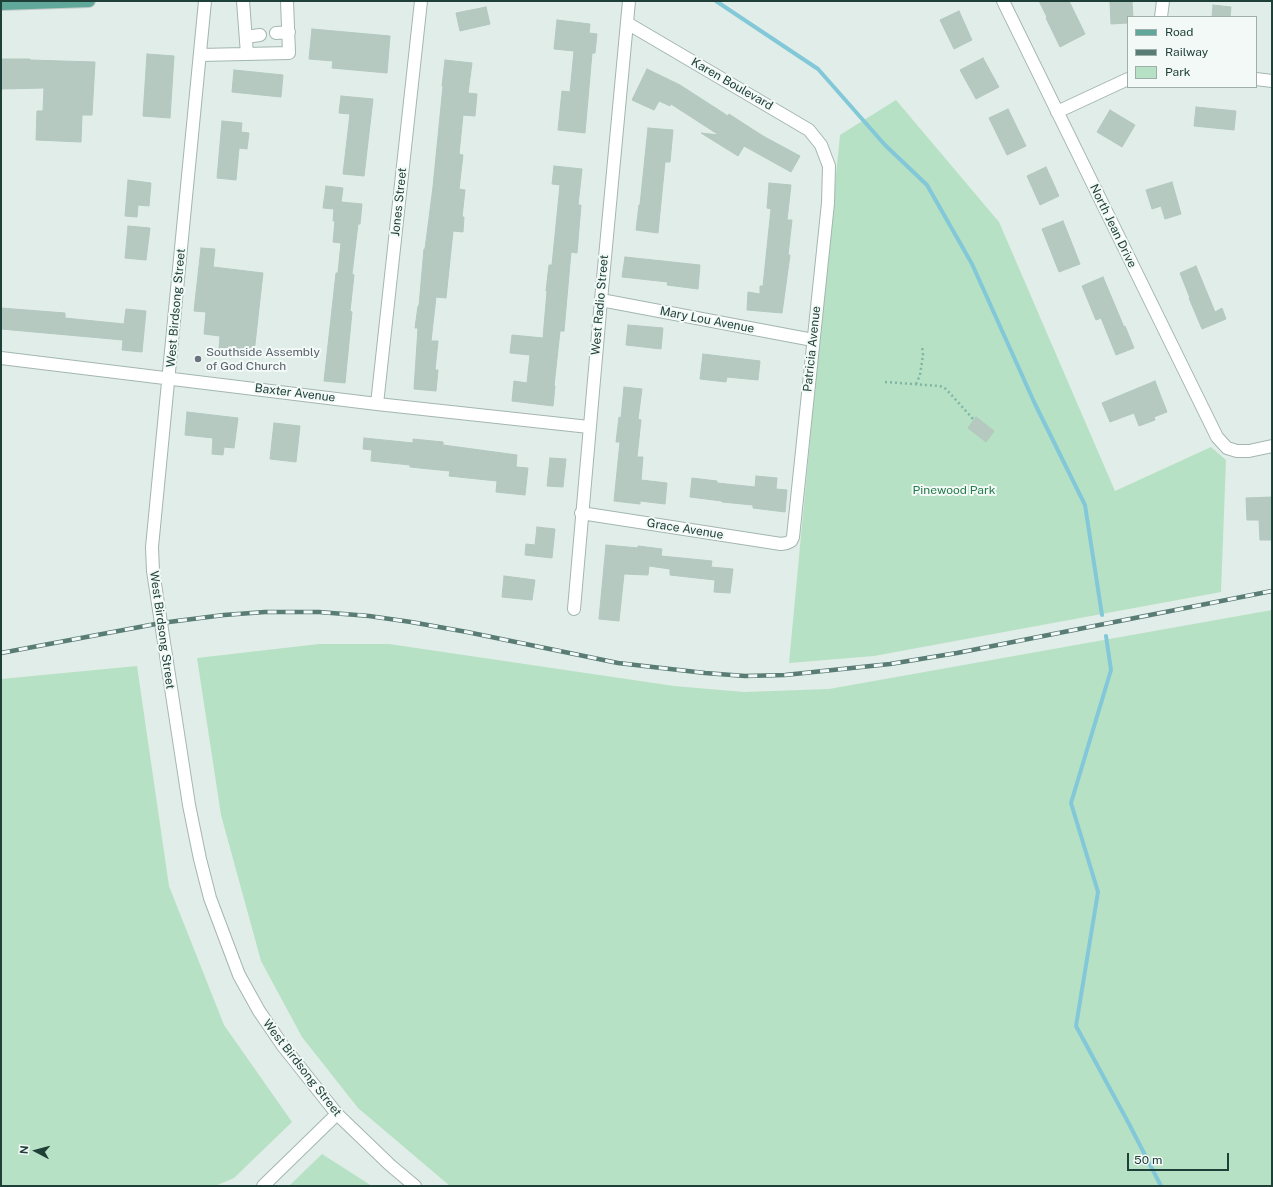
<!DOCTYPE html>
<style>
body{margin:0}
#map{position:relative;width:1273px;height:1187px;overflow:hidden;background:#e1ede8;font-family:"Public Sans",sans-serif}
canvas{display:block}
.frame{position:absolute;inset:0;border:2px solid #1f4039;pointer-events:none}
.legend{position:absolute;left:1127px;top:16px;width:130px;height:72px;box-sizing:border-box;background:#f2f9f6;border:1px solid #9eafaa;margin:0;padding:5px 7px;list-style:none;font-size:12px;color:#1f4039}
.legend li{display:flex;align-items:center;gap:8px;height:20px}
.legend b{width:20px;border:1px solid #9eafaa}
.north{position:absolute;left:16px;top:1131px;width:40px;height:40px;-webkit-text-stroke:3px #f2f9f6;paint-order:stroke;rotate:276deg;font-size:11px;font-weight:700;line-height:16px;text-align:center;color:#1f4039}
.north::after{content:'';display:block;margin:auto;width:14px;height:18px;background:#1f4039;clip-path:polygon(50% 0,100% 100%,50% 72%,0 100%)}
.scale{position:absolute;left:1127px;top:1153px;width:102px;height:18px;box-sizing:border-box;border:2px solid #1f4039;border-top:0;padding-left:5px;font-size:12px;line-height:14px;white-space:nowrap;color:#1f4039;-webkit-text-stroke:3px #f2f9f6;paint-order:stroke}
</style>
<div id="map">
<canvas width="1273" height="1187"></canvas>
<div class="frame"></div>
<ul class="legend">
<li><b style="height:5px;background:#60a899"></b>Road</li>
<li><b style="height:5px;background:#597c74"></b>Railway</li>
<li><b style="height:11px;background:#b7e1c4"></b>Park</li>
</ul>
<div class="north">N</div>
<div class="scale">50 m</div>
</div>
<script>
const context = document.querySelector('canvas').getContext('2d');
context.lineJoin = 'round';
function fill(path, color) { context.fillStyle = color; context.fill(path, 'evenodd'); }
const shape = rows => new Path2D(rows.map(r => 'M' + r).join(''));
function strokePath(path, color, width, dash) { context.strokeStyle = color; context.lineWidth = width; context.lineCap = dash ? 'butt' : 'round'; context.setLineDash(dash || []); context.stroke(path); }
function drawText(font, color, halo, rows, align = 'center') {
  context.font = font + ' "Public Sans",sans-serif'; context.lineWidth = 4; context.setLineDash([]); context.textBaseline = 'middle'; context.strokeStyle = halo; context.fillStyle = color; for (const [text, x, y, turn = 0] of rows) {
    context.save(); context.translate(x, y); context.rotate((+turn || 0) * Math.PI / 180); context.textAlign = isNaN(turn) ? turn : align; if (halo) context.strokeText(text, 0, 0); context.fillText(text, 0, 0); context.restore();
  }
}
fill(shape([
 [896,100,999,222,1115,491,1211,447,1226,460,1221,592,874,656,789,663,820,334,840,135],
 [1272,610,1272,1186,450,1186,358,1108,302,1037,261,961,221,815,197,658,319,644,389,644,674,686,744,692,829,689],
 [137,666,169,886,224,1025,292,1122,234,1178,215,1186,1,1186,1,679],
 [322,1154,372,1186,289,1186]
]), '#b7e1c4');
strokePath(shape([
 [716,1,818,69,885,145,927,185,972,264,1035,404,1085,505,1102,615],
 [1106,636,1111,670,1071,803,1098,892,1076,1026,1128,1122,1161,1186]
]), '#82c8d9', 4);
const building = shape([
 [1039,1,1069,1,1085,34,1060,47,1046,18,1047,17,1039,1],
 [1110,1,1132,1,1133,17,1128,17,1128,23,1111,24,1110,1],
 [1213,5,1231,7,1230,17,1212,17,1213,5],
 [486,7,490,24,460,31,456,13,486,7],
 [959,11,972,40,954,49,940,20,959,11],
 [557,20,590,24,589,33,597,34,595,53,592,53,585,133,558,130,562,91,570,92,574,51,554,49,557,20],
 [312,29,390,36,387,73,332,68,333,61,309,59,312,29],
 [147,54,174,56,170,118,143,116,147,54],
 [983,58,999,87,976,99,960,70,983,58],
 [1,59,30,59,30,60,95,62,92,115,82,115,81,142,36,140,37,111,43,111,44,88,1,89,1,59],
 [445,60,472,63,468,93,477,94,475,116,463,115,459,154,463,155,459,189,465,190,462,217,464,217,463,232,453,231,446,298,436,297,431,341,438,341,435,370,438,370,436,391,414,389,418,328,415,328,418,306,419,306,424,249,425,249,433,187,443,86,442,86,445,60],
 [647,69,680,85,728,116,729,114,763,136,800,156,791,172,744,146,738,156,701,133,719,135,671,104,670,106,659,101,654,110,632,100,647,69],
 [234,70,283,75,281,97,232,92,234,70],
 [341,96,373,99,364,176,343,174,350,114,339,113,341,96],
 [1196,107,1236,111,1234,130,1194,126,1196,107],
 [1008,109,1026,146,1007,155,989,118,1008,109],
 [1110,110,1135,125,1122,147,1097,132,1110,110],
 [222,121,242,123,241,132,249,133,247,149,239,148,236,180,217,178,222,121],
 [648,128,673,130,670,162,665,162,658,233,636,230,639,205,640,205,648,128],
 [554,166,582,169,578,205,581,205,577,253,571,252,564,331,560,331,554,386,555,386,553,406,512,401,514,381,527,383,530,355,510,353,512,335,543,338,547,291,546,291,549,265,552,265,560,185,552,184,554,166],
 [1046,167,1059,196,1040,205,1027,176,1046,167],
 [128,180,151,183,149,206,138,205,137,217,125,216,128,180],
 [1172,182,1181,214,1165,219,1161,206,1152,209,1146,190,1172,182],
 [769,183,791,185,787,220,792,220,788,255,790,255,782,313,747,310,748,292,760,294,760,286,763,286,771,209,767,208,769,183],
 [326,186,343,188,341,202,362,204,360,224,358,224,352,274,354,275,350,311,352,312,345,383,324,381,336,273,338,273,341,243,333,242,335,221,333,221,334,209,323,208,326,186],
 [1063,221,1080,264,1059,272,1042,229,1063,221],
 [128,226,150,228,146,260,125,258,128,226],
 [201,248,215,249,213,267,263,273,254,353,219,349,220,336,204,334,206,312,194,311,201,248],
 [625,257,700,265,698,289,667,285,668,282,622,277,625,257],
 [1196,266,1215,312,1222,308,1226,319,1202,329,1189,298,1190,298,1180,273,1196,266],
 [1103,277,1124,327,1125,326,1134,348,1116,355,1101,318,1096,320,1082,286,1103,277],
 [1,308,65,313,65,318,124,324,126,309,146,311,142,352,122,350,123,340,1,329,1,308],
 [628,325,663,328,661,349,626,345,628,325],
 [703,354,760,361,758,380,727,377,726,382,700,379,703,354],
 [1155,381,1167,412,1154,417,1155,420,1139,426,1134,413,1110,422,1102,403,1155,381],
 [624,387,642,389,638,419,641,420,637,457,643,457,641,480,667,483,665,504,640,501,640,504,614,501,620,442,616,442,619,417,621,418,624,387],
 [187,412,238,418,234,448,224,447,223,455,212,454,213,438,185,435,187,412],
 [976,417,994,431,986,442,968,428,976,417],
 [274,423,300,426,296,462,270,459,274,423],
 [364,438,413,443,413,439,443,442,443,445,517,455,516,467,528,468,525,495,496,492,497,481,449,476,450,471,410,467,410,465,371,461,372,450,363,449,364,438],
 [550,458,566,459,563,487,547,486,550,458],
 [756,476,777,478,776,489,787,490,785,512,753,508,753,505,722,502,722,501,690,497,692,478,717,481,717,483,755,487,756,476],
 [1272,497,1272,540,1260,540,1259,520,1247,520,1246,498,1272,497],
 [537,527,555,529,552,558,525,555,526,544,535,545,537,527],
 [606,545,638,548,638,546,662,549,661,556,712,561,711,567,733,569,730,593,714,592,715,580,670,575,670,569,649,566,648,575,624,574,619,621,599,619,606,545],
 [504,576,535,580,532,600,502,597,504,576]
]);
fill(building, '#b6c9c1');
strokePath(building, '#b2c8c0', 1);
const minor = shape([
 [205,1,152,547,153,571,189,805,200,859,210,898,239,975,259,1011,283,1046,337,1114,390,1165,415,1186],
 [243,1,247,54],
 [1003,1,1217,437,1227,448,1237,451,1249,451,1272,446],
 [1161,17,1163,1],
 [276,33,289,32],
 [246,37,260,35],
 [200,55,289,53,287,1],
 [1256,79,1272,81],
 [1057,112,1128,79],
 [601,300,813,340],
 [1,358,377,404,589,427],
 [377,404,421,1],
 [581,513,781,544,787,543,791,541,793,537,828,203,829,166,821,145,809,130,627,23],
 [574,609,601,300,629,1],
 [263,1186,337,1114]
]);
const major = shape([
 [1,4,89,1]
]);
strokePath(minor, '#a3b6b0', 14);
strokePath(major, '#c0cac8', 14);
strokePath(shape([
 [885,382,940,386,946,389,974,420],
 [916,384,920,375,923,355,922,345]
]), '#7db5a6', 2.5, [2, 3]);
strokePath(minor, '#fff', 12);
strokePath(major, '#60a899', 12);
const rail = shape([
 [1,653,161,623,224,615,265,612,319,612,369,616,411,622,467,632,618,663,705,673,745,676,785,675,890,664,957,653,1272,591]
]);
strokePath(rail, '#597c74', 4.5);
strokePath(rail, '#f2f9f6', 3, [9]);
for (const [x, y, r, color] of [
 [198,359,4,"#6b7280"]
]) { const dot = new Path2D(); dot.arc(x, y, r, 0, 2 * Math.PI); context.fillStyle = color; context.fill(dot); strokePath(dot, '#f2f9f6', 1.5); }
drawText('12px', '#1f4039', '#f2f9f6', [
 ["Karen Boulevard",732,84,30],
 ["Jones Street",399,202,-84],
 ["North Jean Drive",1113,226,64],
 ["West Radio Street",600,305,-85],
 ["West Birdsong Street",176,308,-85],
 ["Mary Lou Avenue",707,320,11],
 ["Patricia Avenue",812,349,-84],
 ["Baxter Avenue",295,393,7],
 ["Grace Avenue",685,529,9],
 ["West Birdsong Street",162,630,82],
 ["West Birdsong Street",302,1068,52]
]);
drawText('12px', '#5b616d', '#f2f9f6', [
 ["Southside Assembly",206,352],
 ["of God Church",206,366]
], 'left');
drawText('12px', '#247c4a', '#f2f9f6', [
 ["Pinewood Park",954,490]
]);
</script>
